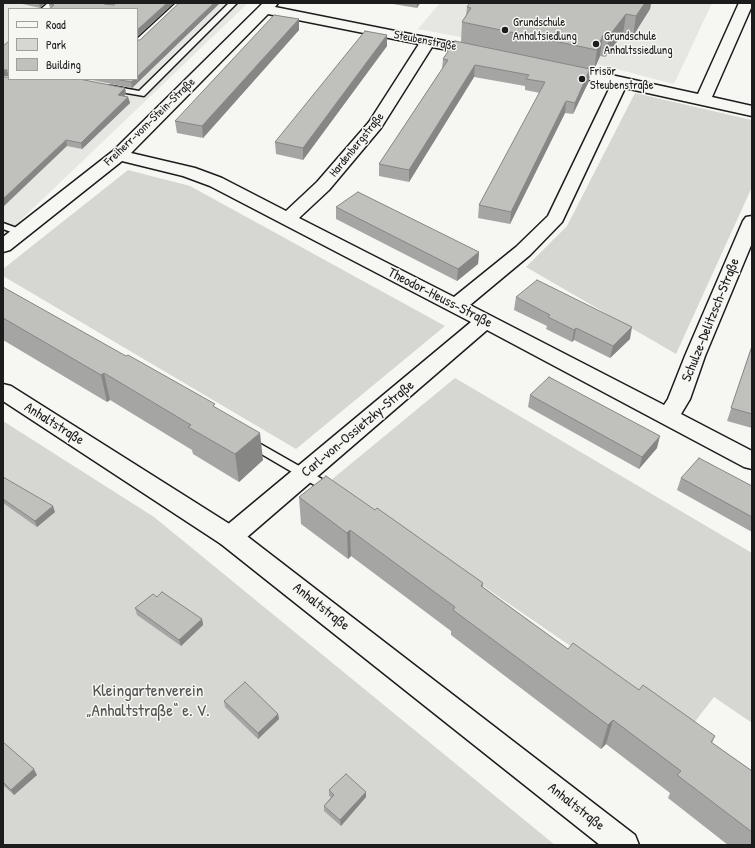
<!DOCTYPE html>
<meta charset="utf-8">
<style>
body{margin:0}
#map{position:relative;width:755px;height:848px;overflow:hidden;background:#f6f6f2;font-family:"Patrick Hand",sans-serif}
canvas{display:block}
.frame{position:absolute;inset:0;border:4px solid #1c1c1c;pointer-events:none}
.legend{position:absolute;left:8px;top:8px;width:130px;height:72px;box-sizing:border-box;background:#f6f6f2;border:1px solid #9f9f9c;margin:0;padding:5px 7px;list-style:none;font-size:12px;color:#1c1c1c}
.legend li{display:flex;align-items:center;gap:8px;height:20px}
.legend b{width:20px;border:1px solid #9f9f9c}
</style>
<div id="map">
<canvas width="755" height="848"></canvas>
<div class="frame"></div>
<ul class="legend">
<li><b style="height:5px;background:#f6f6f2"></b>Road</li>
<li><b style="height:11px;background:#d6d6d2"></b>Park</li>
<li><b style="height:11px;background:#c0c0bd"></b>Building</li>
</ul>
</div>
<script>
const context = document.querySelector('canvas').getContext('2d');
context.lineJoin = 'round';
function fill(path, color) { context.fillStyle = color; context.fill(path, 'evenodd'); }
const shape = rows => new Path2D(rows.map(r => 'M' + r).join(''));
function strokePath(path, color, width, dash) { context.strokeStyle = color; context.lineWidth = width; context.lineCap = dash ? 'butt' : 'round'; context.setLineDash(dash || []); context.stroke(path); }
function drawText(font, color, halo, rows, align = 'center') {
  context.font = font + ' "Patrick Hand",sans-serif'; context.lineWidth = 3; context.setLineDash([]); context.textBaseline = 'middle'; context.strokeStyle = halo; context.fillStyle = color; for (const [text, x, y, turn = 0] of rows) {
    context.save(); context.translate(x, y); context.rotate((+turn || 0) * Math.PI / 180); context.textAlign = isNaN(turn) ? turn : align; if (halo) context.strokeText(text, 0, 0); context.fillText(text, 0, 0); context.restore();
  }
}
fill(shape([
 [3,3,248,3,3,237],
 [9,9,137,9,137,79,9,79],
 [440,3,712,3,674,84,581,60,418,29]
]), '#e6e6e2');
fill(shape([
 [635,93,752,120,752,187,676,354,526,267,567,226],
 [128,170,190,186,445,326,296,449,3,276,3,269],
 [455,378,752,553,752,723,714,697,690,728,330,481],
 [3,421,154,517,555,845,3,845]
]), '#d6d6d2');
const lane = shape([
 [48,3,56,3,49,9,41,9,48,3],
 [176,3,184,3,140,45,137,45,137,39,176,3],
 [229,3,237,3,144,96,109,90,109,86,112,86,139,91,229,3],
 [3,223,25,231,27,233,22,236,3,229,3,223],
 [250,438,336,487,338,490,336,493,332,494,328,493,246,445,244,442,246,439,250,438]
]);
const street = shape([
 [263,3,278,3,275,7,485,49,487,52,485,55,480,56,432,47,381,128,329,190,299,218,454,297,516,247,548,216,611,85,556,72,553,69,556,66,561,64,698,94,738,5,739,3,752,3,752,8,751,8,712,97,752,106,752,116,625,88,562,222,530,255,470,305,664,405,668,399,685,356,743,221,746,217,752,216,752,243,705,356,690,399,681,414,752,451,752,469,744,467,487,330,239,544,230,547,221,544,218,537,221,530,471,322,210,186,183,176,122,161,10,250,3,252,3,237,113,151,263,3],
 [268,14,419,44,369,122,317,182,286,211,222,178,195,168,131,153,268,14]
]);
const secondary = shape([
 [3,384,11,386,239,530,635,835,639,845,600,845,221,544,3,401,3,384]
]);
strokePath(lane, '#1c1c1c', 3);
strokePath(street, '#1c1c1c', 3);
strokePath(secondary, '#1c1c1c', 3);
fill(lane, '#f6f6f2');
fill(street, '#f6f6f2');
fill(secondary, '#f6f6f2');
fill(shape([
 [18,3,46,3,40,8],
 [50,3,111,3,109,4,174,3,50,8,49,4],
 [179,3,220,3,132,88,87,79,137,79,140,40],
 [387,3,420,3,417,8],
 [470,3,651,3,650,9,633,36,623,34,605,57,600,56,594,70,590,70,589,81,573,114,565,113,510,224,478,218,479,205,540,93,525,90,525,86,474,77,409,182,379,176,379,164,442,69,443,59,461,42,462,22,466,16,467,7],
 [299,19,299,30,203,138,177,133,175,121],
 [387,35,387,46,303,160,276,154,275,142],
 [3,77,125,88,126,94,124,96,128,97,130,103,82,149,67,146],
 [336,207,479,252,478,264,457,281,336,219],
 [3,287,216,408,263,460,239,482,193,454,192,450,110,400,107,402,3,340],
 [516,297,630,339,610,358,574,340,572,342,546,329,547,326,514,310],
 [752,346,752,428,727,421],
 [530,395,657,448,639,469,528,407],
 [3,477,55,512,37,527,3,503],
 [681,478,752,486,752,532,677,490],
 [299,497,375,510,483,583,483,587,568,649,639,690,715,736,712,743,752,771,752,845,728,845,668,798,670,793,606,744,601,749,451,635,451,631,351,556,348,559,301,524],
 [157,597,202,619,203,625,181,646,137,615,135,608],
 [224,701,278,714,279,719,258,739,225,707],
 [3,742,37,775,14,795,3,785],
 [329,790,366,797,341,826,324,811,324,806,331,797,329,796]
]), '#a5a5a3');
fill(shape([
 [39,3,46,3,40,8],
 [104,3,111,3,105,8],
 [167,3,174,3,137,37,137,30],
 [214,3,220,3,132,88,131,82,135,79,137,79,137,77],
 [417,3,420,3,417,8],
 [645,3,651,3,650,9,633,36,636,16],
 [626,14,623,34,605,57,609,36],
 [299,19,299,30,203,138,202,126],
 [387,35,387,46,303,160,303,148],
 [603,35,600,56,594,70,597,50],
 [475,65,474,77,409,182,409,170],
 [590,69,589,81,573,114,575,103],
 [3,70,7,70,9,76,3,76],
 [125,88,126,94,119,101,118,95],
 [128,97,130,103,82,149,81,143],
 [566,101,565,113,510,224,511,212],
 [66,140,67,146,3,207,3,199],
 [479,252,478,264,457,281,458,269],
 [632,327,630,339,610,358,613,346],
 [576,328,574,340,572,342,574,330],
 [104,373,110,400,107,402,101,375],
 [260,433,263,460,239,482,235,454],
 [660,436,657,448,639,469,642,457],
 [53,506,55,512,37,527,35,521],
 [350,530,351,556,348,559,347,533],
 [202,619,203,625,181,646,179,640],
 [278,714,279,719,258,739,258,733],
 [613,720,606,744,601,749,608,725],
 [34,769,37,775,14,795,11,790],
 [366,792,366,797,341,826,340,820]
]), '#868684');
const building = shape([
 [50,3,104,3,104,4,114,5,116,3,167,3,137,30,137,9,49,9,54,5,49,4,50,3],
 [179,3,214,3,137,77,137,40,140,40,179,3],
 [470,3,645,3,636,16,626,14,609,36,603,35,597,50,462,22,471,8,467,7,470,3],
 [274,15,299,19,202,126,175,121,274,15],
 [365,31,387,35,303,148,275,142,365,31],
 [9,41,9,71,7,70,3,70,3,46,9,41],
 [455,41,590,69,575,103,566,101,511,212,479,205,545,82,526,79,529,75,475,65,409,170,379,164,448,60,443,59,455,41],
 [3,77,9,77,9,79,79,79,125,88,118,95,128,97,81,143,66,140,3,199,3,77],
 [115,79,135,79,131,82,115,79],
 [358,192,479,252,458,269,336,207,358,192],
 [537,280,632,327,613,346,576,328,574,330,548,317,550,315,516,297,537,280],
 [3,287,126,356,128,355,215,404,213,406,260,433,235,454,188,427,191,425,104,373,101,375,3,318,3,287],
 [752,346,752,414,731,408,752,346],
 [549,377,660,436,642,457,530,395,549,377],
 [699,458,752,486,752,517,681,478,699,458],
 [326,476,375,510,377,508,483,583,481,586,568,649,573,643,639,690,643,685,715,736,711,742,752,771,752,832,677,775,681,771,613,720,608,725,453,610,455,607,350,530,347,533,299,497,326,476],
 [3,477,53,506,35,521,3,499,3,477],
 [162,592,202,619,179,640,135,608,153,594,157,597,162,592],
 [245,682,278,714,258,733,224,701,245,682],
 [3,742,34,769,11,790,3,782,3,742],
 [346,774,366,792,340,820,324,806,334,795,329,790,346,774]
]);
fill(building, '#c0c0bd');
strokePath(building, '#868684', 1);
for (const [x, y, r, color] of [
 [505,30,4,"#1c1c1c"],
 [596,44,4,"#1c1c1c"],
 [582,79,4,"#1c1c1c"]
]) { const dot = new Path2D(); dot.arc(x, y, r, 0, 2 * Math.PI); context.fillStyle = color; context.fill(dot); strokePath(dot, '#f6f6f2', 1.5); }
drawText('12px', '#1c1c1c', '#f6f6f2', [
 ["Grundschule",513,23],
 ["Anhaltsiedlung",513,37],
 ["Grundschule",604,37],
 ["Anhaltssiedlung",604,51],
 ["Frisör",590,72],
 ["Steubenstraße",590,86]
], 'left');
drawText('12px', '#1c1c1c', '#f6f6f2', [
 ["Steubenstraße",425,41,11],
 ["Freiherr-vom-Stein-Straße",150,122,-44],
 ["Hardenbergstraße",357,145,-51]
]);
drawText('14px', '#1c1c1c', '#f6f6f2', [
 ["Theodor-Heuss-Straße",440,298,27],
 ["Schulze-Delitzsch-Straße",711,320,-68],
 ["Anhaltstraße",54,424,32],
 ["Carl-von-Ossietzky-Straße",358,429,-40],
 ["Anhaltstraße",321,607,38],
 ["Anhaltstraße",576,807,38]
]);
drawText('17px', '#545453', '#f6f6f2', [
 ["Kleingartenverein",148,691],
 ["„Anhaltstraße“ e. V.",148,711]
]);
</script>
